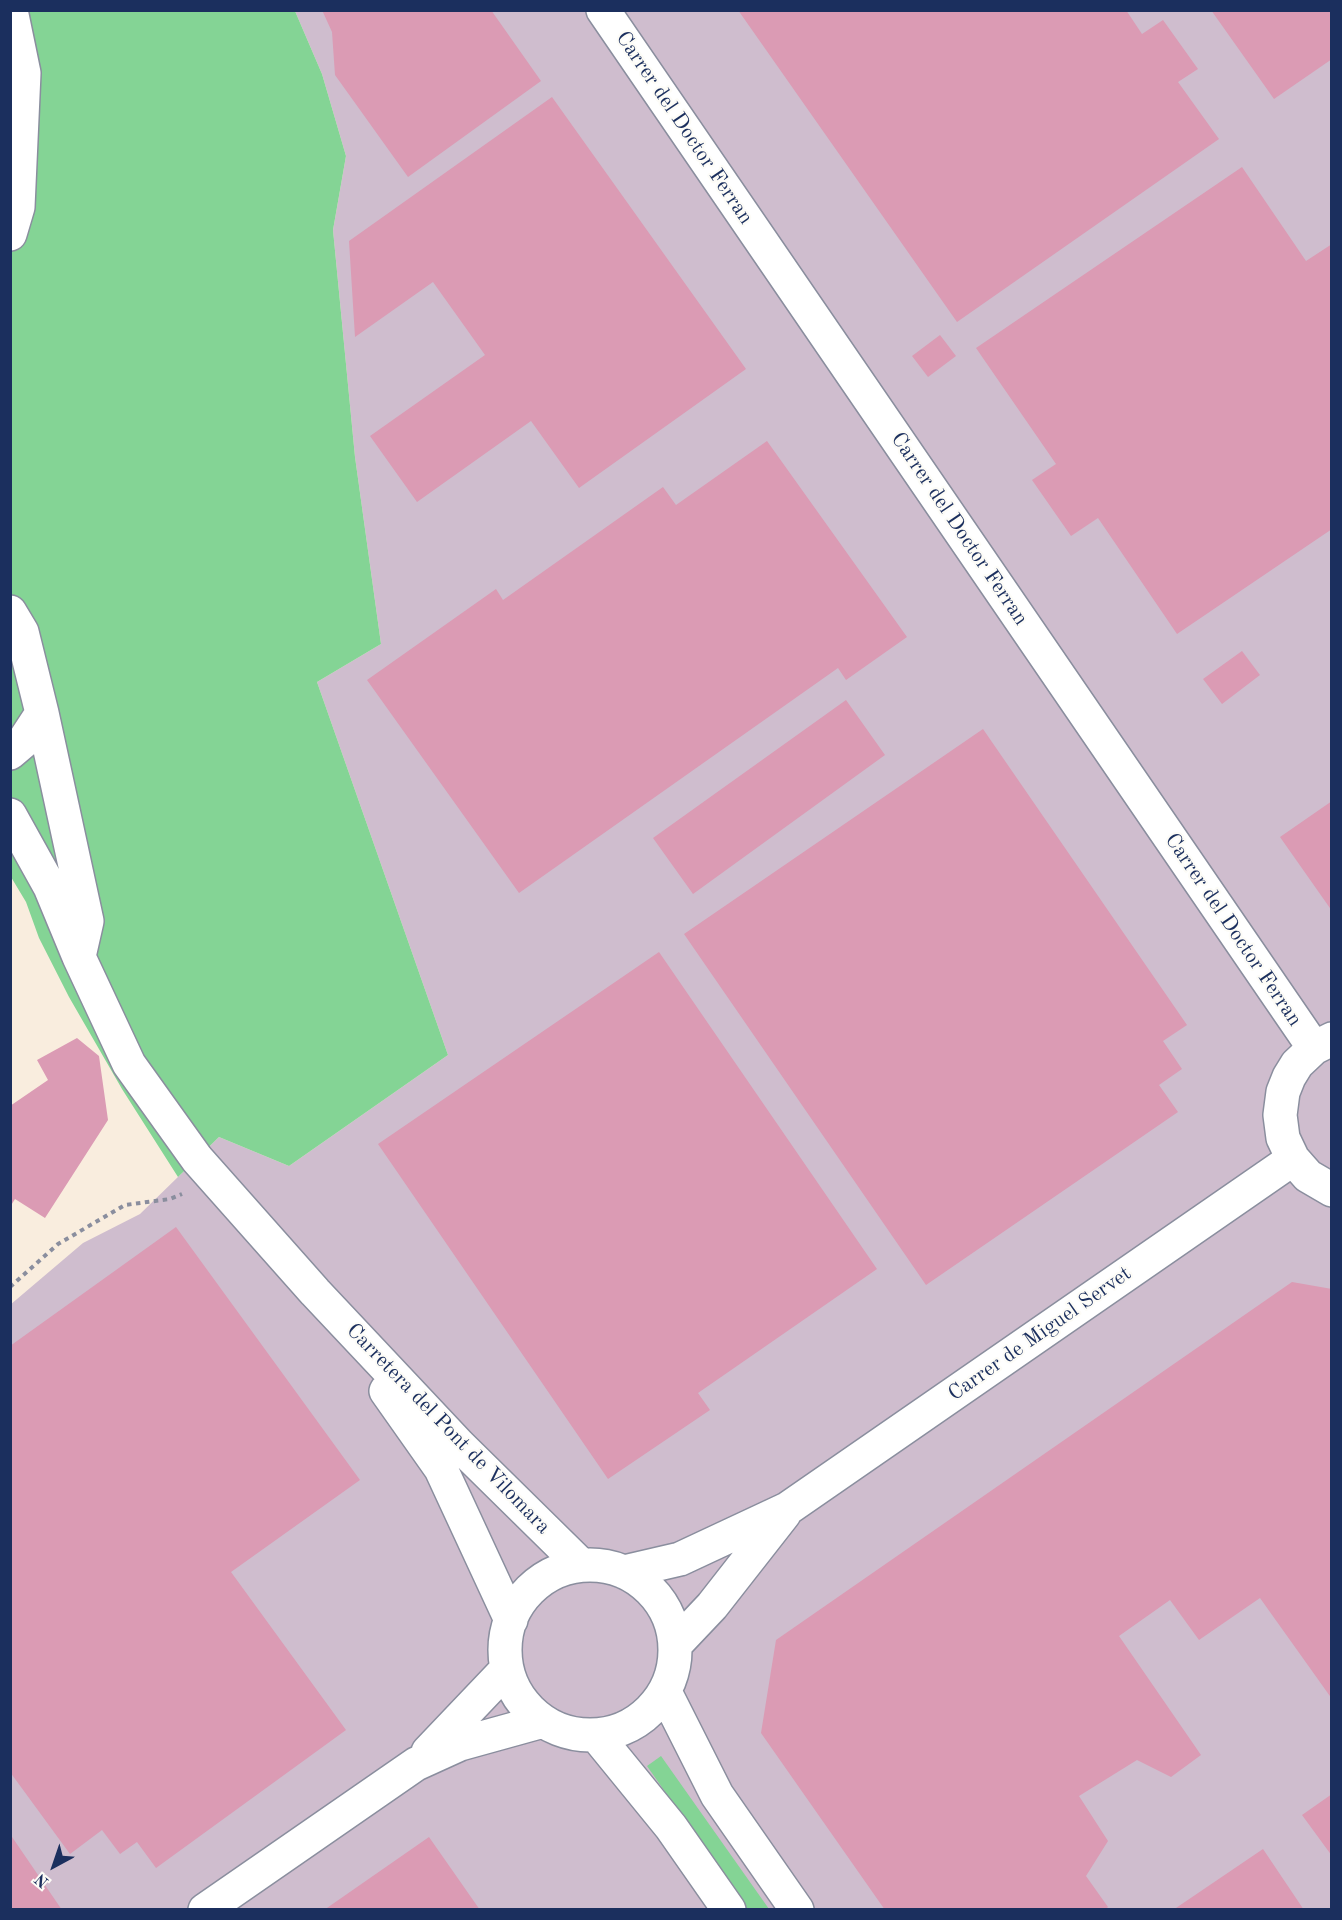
<!DOCTYPE html>
<style>
body{margin:0}
#map{position:relative;width:1342px;height:1920px;overflow:hidden;background:#f9edde;font-family:"Old Standard TT",serif}
canvas{display:block}
.frame{position:absolute;inset:0;border:12px solid #1b2f5e;pointer-events:none}
.north{position:absolute;left:24px;top:1836px;width:60px;height:60px;-webkit-text-stroke:4px #fdfcf7;paint-order:stroke;rotate:220deg;font-size:16px;font-weight:700;line-height:24px;text-align:center;color:#1b2f5e}
.north::after{content:'';display:block;margin:auto;width:21px;height:27px;background:#1b2f5e;clip-path:polygon(50% 0,100% 100%,50% 72%,0 100%)}
</style>
<div id="map">
<canvas width="1342" height="1920"></canvas>
<div class="frame"></div>
<div class="north">N</div>
</div>
<script>
const context = document.querySelector('canvas').getContext('2d');
context.lineJoin = 'round';
function fill(path, color) { context.fillStyle = color; context.fill(path, 'evenodd'); }
const shape = rows => new Path2D(rows.map(r => 'M' + r).join(''));
function strokePath(path, color, width, dash) { context.strokeStyle = color; context.lineWidth = width; context.lineCap = dash ? 'butt' : 'round'; context.setLineDash(dash || []); context.stroke(path); }
function drawText(font, color, halo, rows, align = 'center') {
  context.font = font + ' "Old Standard TT",serif'; context.lineWidth = 4.5; context.setLineDash([]); context.textBaseline = 'middle'; context.strokeStyle = halo; context.fillStyle = color; for (const [text, x, y, turn = 0] of rows) {
    context.save(); context.translate(x, y); context.rotate((+turn || 0) * Math.PI / 180); context.textAlign = isNaN(turn) ? turn : align; if (halo) context.strokeText(text, 0, 0); context.fillText(text, 0, 0); context.restore();
  }
}
fill(shape([
 [295,11,1331,11,1331,1909,11,1909,10,1305,83,1243,140,1214,219,1137,289,1166,448,1055,317,682,381,644,355,457,333,230,346,156,322,74]
]), '#cfbdce');
fill(shape([
 [11,11,295,11,322,74,346,156,333,230,355,457,381,644,317,682,448,1055,289,1166,219,1137,178,1177,122,1089,69,997,39,938,26,902,11,877],
 [661,1756,769,1909,747,1909,647,1766]
]), '#84d495');
fill(shape([
 [322,10,491,10,541,81,408,177,335,75,332,32],
 [738,10,1126,10,1142,34,1163,20,1198,69,1178,82,1219,139,957,322],
 [1211,10,1332,10,1332,59,1274,99],
 [552,97,746,369,579,488,531,421,417,502,370,436,485,355,433,282,355,337,349,241],
 [1242,167,1306,261,1332,244,1332,529,1177,634,1098,518,1071,536,1032,480,1056,464,976,348],
 [940,335,956,356,928,377,912,356],
 [767,441,907,637,846,680,838,668,519,893,367,680,496,589,503,600,663,487,676,505],
 [1242,651,1260,675,1222,704,1203,679],
 [846,700,885,755,693,894,653,838],
 [983,729,1187,1025,1163,1041,1182,1069,1159,1085,1178,1112,926,1285,684,934],
 [1332,801,1332,911,1280,837],
 [659,952,877,1269,698,1393,710,1410,608,1479,378,1144],
 [77,1038,99,1056,108,1120,45,1218,15,1199,10,1207,10,1106,48,1080,37,1060],
 [176,1227,360,1480,231,1572,346,1730,156,1868,137,1842,120,1854,102,1830,70,1854,10,1772,10,1346],
 [1292,1282,1332,1289,1332,1699,1260,1598,1199,1640,1170,1600,1119,1636,1201,1755,1171,1777,1137,1760,1079,1796,1108,1841,1086,1876,1108,1907,1105,1910,885,1910,761,1733,776,1640],
 [1332,1794,1332,1856,1302,1815],
 [10,1834,62,1910,10,1910],
 [429,1837,480,1910,324,1910],
 [1263,1849,1304,1910,1173,1910]
]), '#db9bb4');
const minor = shape([
 [603,10,1314,1048],
 [10,234,18,207,24,73,11,10],
 [10,612,22,632,42,713,87,921,80,952],
 [10,753,23,742,42,713],
 [10,815,50,887,79,957,129,1064,197,1159,315,1292,459,1445,581,1565],
 [1332,1039,1314,1048,1297,1064,1289,1077,1283,1092,1280,1115,1283,1138,1293,1159,1308,1176,1332,1190],
 [386,1391,441,1469,511,1620],
 '505 1650a85 85 0 1 1 170 0a85 85 0 1 1-170 0Z',
 [624,1572,680,1559,787,1509,1293,1159],
 [676,1644,712,1606,784,1514],
 [665,1692,717,1795,797,1910],
 [596,1735,671,1827,729,1910],
 [428,1752,507,1669],
 [205,1910,416,1764,460,1744,543,1721]
]);
strokePath(minor, '#8a8e9e', 36);
strokePath(shape([
 [10,1287,58,1244,125,1205,170,1199,182,1194]
]), '#8a8e9e', 4, [4.5, 4.5]);
strokePath(minor, '#fff', 33);
drawText('21px', '#1b2f5e', '#fdfcf7', [
 ["Carrer del Doctor Ferran",684,128,56],
 ["Carrer del Doctor Ferran",959,529,56],
 ["Carrer del Doctor Ferran",1233,930,56],
 ["Carrer de Miguel Servet",1040,1334,-35],
 ["Carretera del Pont de Vilomara",448,1429,46]
]);
</script>
